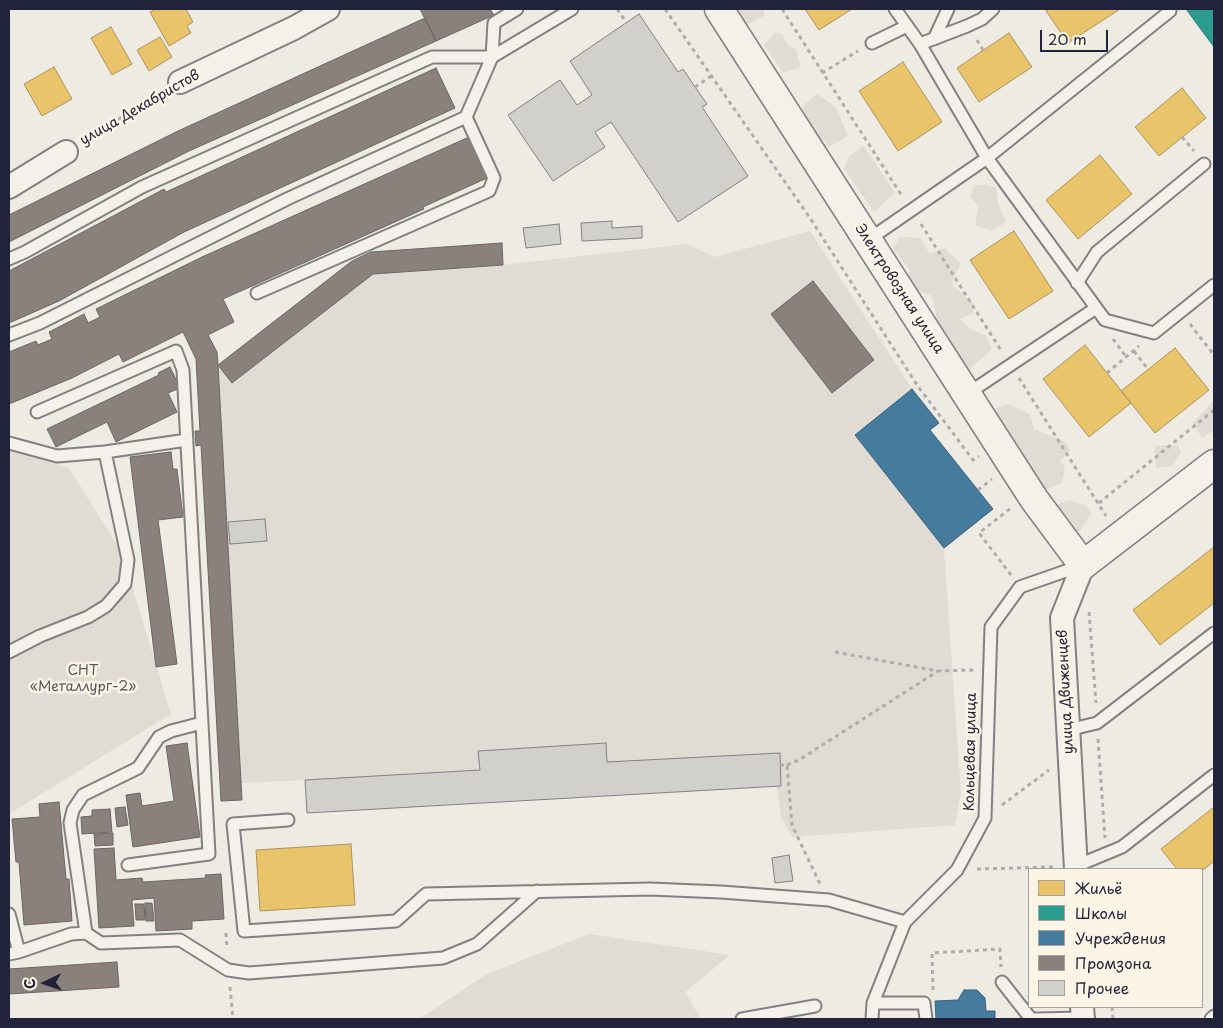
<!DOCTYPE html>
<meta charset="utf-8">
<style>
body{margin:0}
#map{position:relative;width:1223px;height:1028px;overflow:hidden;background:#eeebe3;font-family:"Playpen Sans",sans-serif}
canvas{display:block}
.frame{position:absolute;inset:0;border:10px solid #22223b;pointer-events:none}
.legend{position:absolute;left:1028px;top:868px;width:175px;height:140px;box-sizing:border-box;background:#fcf5e5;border:1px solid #a5a1a1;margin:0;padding:6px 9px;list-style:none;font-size:15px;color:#22223b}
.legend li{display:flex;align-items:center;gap:10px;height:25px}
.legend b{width:25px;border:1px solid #a5a1a1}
.north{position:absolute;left:20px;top:958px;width:50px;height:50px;-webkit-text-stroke:4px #fcf5e5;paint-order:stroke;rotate:267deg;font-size:14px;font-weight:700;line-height:20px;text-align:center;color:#22223b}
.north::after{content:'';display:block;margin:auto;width:18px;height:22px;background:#22223b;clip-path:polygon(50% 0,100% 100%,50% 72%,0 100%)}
.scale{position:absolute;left:1040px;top:30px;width:68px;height:22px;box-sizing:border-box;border:2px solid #22223b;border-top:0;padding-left:6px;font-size:15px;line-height:18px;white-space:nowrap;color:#22223b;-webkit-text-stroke:4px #fcf5e5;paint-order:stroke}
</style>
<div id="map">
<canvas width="1223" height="1028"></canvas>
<div class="frame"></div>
<ul class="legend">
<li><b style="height:14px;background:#e9c46a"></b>Жильё</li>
<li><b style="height:14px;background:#2a9d8f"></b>Школы</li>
<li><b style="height:14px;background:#457b9d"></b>Учреждения</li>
<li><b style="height:14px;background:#8a817c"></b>Промзона</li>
<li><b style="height:14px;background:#d2d0cc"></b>Прочее</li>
</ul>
<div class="north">С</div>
<div class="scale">20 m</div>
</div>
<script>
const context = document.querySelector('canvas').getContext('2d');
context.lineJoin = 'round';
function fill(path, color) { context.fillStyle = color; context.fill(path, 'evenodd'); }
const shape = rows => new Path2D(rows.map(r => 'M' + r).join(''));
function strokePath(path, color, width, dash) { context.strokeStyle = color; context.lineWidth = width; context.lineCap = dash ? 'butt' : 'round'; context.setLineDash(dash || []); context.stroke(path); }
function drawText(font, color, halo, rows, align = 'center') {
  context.font = font + ' "Playpen Sans",sans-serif'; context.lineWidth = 5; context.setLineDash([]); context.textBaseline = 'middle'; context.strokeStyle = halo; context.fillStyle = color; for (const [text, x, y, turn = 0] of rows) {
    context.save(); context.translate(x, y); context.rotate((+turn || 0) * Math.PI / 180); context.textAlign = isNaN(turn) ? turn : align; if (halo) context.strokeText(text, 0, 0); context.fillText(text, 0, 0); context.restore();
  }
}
fill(shape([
 [720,9,763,9,765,15,736,31],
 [775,33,782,34,789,47,796,49,801,67,783,73,764,45],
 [817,94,836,107,848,136,829,147,824,140,806,134,798,125,804,105],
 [864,146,895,193,874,212,844,169,849,156],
 [975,185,986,185,996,188,998,203,1006,222,992,231,975,225,978,206,970,197],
 [810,231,912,389,930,430,993,509,944,549,961,793,955,825,792,837,781,817,777,786,307,813,305,780,241,783,218,365,233,383,373,274,503,265,687,244,715,257],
 [900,237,920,238,930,254,944,248,961,263,951,284,973,303,973,313,960,319,971,330,986,335,992,349,970,369,941,338,932,296,907,286,909,269,893,248],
 [1214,400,1214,430,1202,438,1193,423],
 [1008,404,1030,414,1034,429,1065,442,1070,450,1060,461,1065,467,1062,483,1045,490,998,424,996,408],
 [1178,445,1181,453,1172,466,1156,468,1155,446],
 [9,451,69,468,122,553,171,714,9,814],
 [1069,500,1086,505,1091,514,1080,531,1061,533,1054,506],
 [589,934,730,955,685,992,701,1019,419,1019,485,975]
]), '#e0dcd3');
const homes = shape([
 [156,9,186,9,193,22,187,26,191,33,169,46,150,12,156,9],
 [805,9,852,9,819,30,805,9],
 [1049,9,1120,9,1068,43,1046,11,1049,9],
 [111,27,132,64,112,75,91,38,111,27],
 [1009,33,1032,67,979,102,957,68,1009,33],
 [160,37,172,57,149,71,137,50,160,37],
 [903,62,942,122,898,151,859,91,903,62],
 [54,67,72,99,42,116,24,84,54,67],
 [1182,88,1206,118,1159,156,1135,127,1182,88],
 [1100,155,1132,194,1078,239,1046,200,1100,155],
 [1014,231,1053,291,1009,319,970,260,1014,231],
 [1085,345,1131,403,1089,437,1043,379,1085,345],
 [1175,348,1209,390,1155,433,1121,391,1175,348],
 [1214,547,1214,603,1160,645,1133,610,1214,547],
 [1214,807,1214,861,1202,871,1177,869,1161,849,1214,807],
 [351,844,355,905,260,911,256,850,351,844]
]);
fill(homes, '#e9c46a');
strokePath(homes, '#ad935c', 1);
const schools = shape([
 [1186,9,1214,9,1214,47,1186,9]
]);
fill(schools, '#2a9d8f');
strokePath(schools, '#287876', 1);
const public = shape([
 [912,389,939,423,930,430,993,509,944,548,855,435,912,389],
 [964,990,977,990,985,998,986,1011,995,1011,995,1019,936,1019,935,1001,958,1000,964,990]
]);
fill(public, '#457b9d');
strokePath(public, '#3a6080', 1);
const industry = shape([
 [420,9,490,9,494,15,436,41,420,9],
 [425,18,436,41,189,151,9,242,9,215,178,131,425,18],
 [436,68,455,108,184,232,59,301,9,323,9,271,164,189,166,192,436,68],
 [469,137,487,178,423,207,424,209,223,299,234,322,208,335,217,352,218,365,242,800,221,801,201,445,196,446,195,431,200,431,196,359,183,332,123,362,119,354,72,378,9,404,9,352,36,341,38,345,52,339,49,332,84,314,88,323,100,317,96,309,202,257,469,137],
 [502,243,503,265,373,274,232,383,218,365,352,261,371,252,502,243],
 [813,281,874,360,832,393,771,314,813,281],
 [170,367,180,388,168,393,177,412,116,442,107,422,56,447,47,429,159,375,158,373,170,367],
 [171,452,173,469,177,469,183,517,158,520,177,664,156,667,130,457,171,452],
 [187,743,200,837,133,847,126,795,140,793,142,806,174,801,166,746,187,743],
 [59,802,66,879,69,879,72,921,24,925,19,862,16,862,12,819,40,817,39,804,59,802],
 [125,807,128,825,117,827,115,808,125,807],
 [110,809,112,832,82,834,81,817,92,816,92,810,110,809],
 [113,833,113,845,95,846,94,834,113,833],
 [114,848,116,880,142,878,143,882,206,878,205,875,221,874,224,919,192,921,192,929,156,931,154,898,132,900,134,926,99,928,94,849,114,848],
 [145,903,152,903,154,921,146,921,145,903],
 [135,904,144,904,145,920,136,920,135,904],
 [117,962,119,987,9,994,9,969,117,962]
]);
fill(industry, '#8a817c');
strokePath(industry, '#6b6468', 1);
const building = shape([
 [639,14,678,72,683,69,695,87,707,104,702,107,748,176,678,222,611,122,595,132,605,147,553,181,508,115,560,80,577,105,592,95,570,61,639,14],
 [612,221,612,228,642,226,642,238,582,241,581,223,612,221],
 [559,224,561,244,526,248,523,228,559,224],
 [265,519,267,541,230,544,228,522,265,519],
 [606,743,607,762,780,753,781,786,307,813,305,780,480,770,478,751,606,743],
 [789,855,793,881,775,883,772,858,789,855]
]);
fill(building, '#d2d0cc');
strokePath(building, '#828182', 1);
const lane = shape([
 [895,9,920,44,987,158,1105,320,1154,333,1214,285],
 [934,39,948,9],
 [872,43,907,26],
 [920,44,967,26,982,19,993,9],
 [868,240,987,158,1170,11],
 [9,259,25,252,142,187,432,57,492,57,572,9],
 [1077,283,1097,252,1204,164],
 [257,293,489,191,494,178,466,117],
 [9,335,40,323,287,199,466,117,492,57,494,23,517,9],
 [967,394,1096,308],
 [37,412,176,351,183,370,209,854,128,865],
 [9,443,57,456,105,452,187,440],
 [9,652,40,636,88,617,106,606,125,584,128,560,105,452],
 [1068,730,1097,723,1214,633],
 [288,820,233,824,244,931,396,921,426,894,650,889,721,892,829,900,905,922],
 [1076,866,1122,847,1214,775],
 [9,914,19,952],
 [86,933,70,823,73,810,83,795,138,768,159,737,171,731,202,723],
 [9,954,19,952,71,934,86,933,101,943,180,940,228,970,249,973,443,958,477,944,537,891],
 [1002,982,1031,1019],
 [873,1003,924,1003,926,1019],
 [742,1019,815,1006],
 [872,1019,873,1003,905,922,957,870,985,818,991,627,1020,587,1083,565],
 [1035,1019,1083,1018],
 [1211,1019,1214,1016]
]);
const street = shape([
 [180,82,294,28,328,9],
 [9,187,66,152],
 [1076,869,1062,618,1083,565],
 [1082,1007,1083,1019]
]);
const secondary = shape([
 [719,9,1034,499,1083,565,1214,464]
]);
strokePath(lane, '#828182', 15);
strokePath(street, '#828182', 26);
strokePath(secondary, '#828182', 31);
strokePath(shape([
 [617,9,627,23],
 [665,9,810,218,917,385,973,460,979,456],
 [782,9,902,196],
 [977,40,983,50],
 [822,73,858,51],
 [695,87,711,76],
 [1182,137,1194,151],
 [84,140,162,93],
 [921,224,1002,352],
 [1190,324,1214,355],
 [1113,339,1126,357],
 [1134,351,1148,369],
 [1107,373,1139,346],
 [1019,378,1106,516],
 [978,490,992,479],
 [1099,503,1214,410],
 [1011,575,979,533,1011,508],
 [1089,612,1096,703],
 [835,652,938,671,975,670],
 [1098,739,1105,838],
 [780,765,787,765,792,825,820,884],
 [787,765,799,760,938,671],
 [1002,805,1049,770],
 [977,869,1055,867],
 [226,933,227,949],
 [230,987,233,1019],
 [933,990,932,953,1000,949,1001,967],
 [1112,1007,1113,1019]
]), '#afadac', 3, [4, 4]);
strokePath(lane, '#f4f1eb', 11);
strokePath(street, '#f4f1eb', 22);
strokePath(secondary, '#f4f1eb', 28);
drawText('14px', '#22223b', '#fcf5e5', [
 ["улица Декабристов",140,108,-30],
 ["Электровозная улица",899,289,57],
 ["улица Движенцев",1066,692,-93],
 ["Кольцевая улица",971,752,-89]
]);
drawText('14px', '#575665', '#fcf5e5', [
 ["СНТ",83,671],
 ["«Металлург-2»",83,687]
]);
</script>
